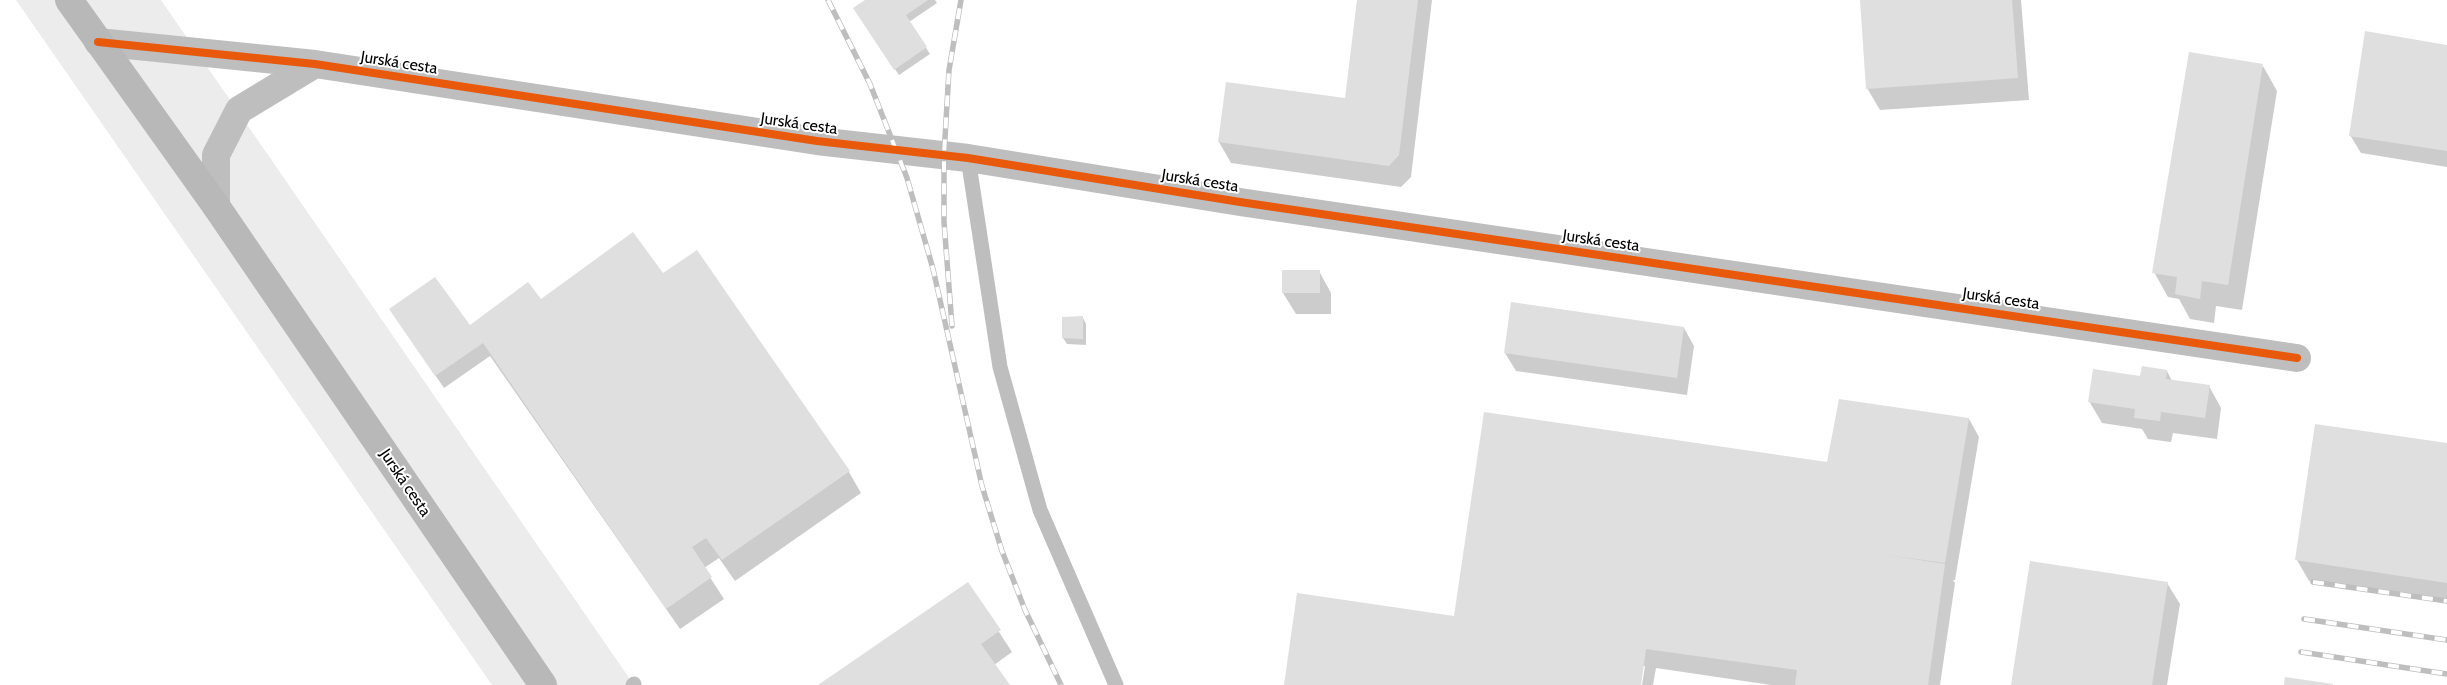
<!DOCTYPE html>
<meta charset="utf-8">
<style>
body{margin:0}
canvas{display:block;background:#fff}
</style>
<canvas width="2447" height="685"></canvas>
<script>
const context = document.querySelector('canvas').getContext('2d');
context.lineJoin = 'round';
function fill(path, color) { context.fillStyle = color; context.fill(path, 'evenodd'); }
const shape = rows => new Path2D(rows.map(r => 'M' + r).join(''));
function strokePath(path, color, width, dash) { context.strokeStyle = color; context.lineWidth = width; context.lineCap = dash ? 'butt' : 'round'; context.setLineDash(dash || []); context.stroke(path); }
function drawText(font, color, halo, rows, align = 'center') {
  context.font = font + ' Cabin,sans-serif'; context.lineWidth = 4; context.setLineDash([]); context.textBaseline = 'middle'; context.strokeStyle = halo; context.fillStyle = color; for (const [text, x, y, turn = 0] of rows) {
    context.save(); context.translate(x, y); context.rotate((+turn || 0) * Math.PI / 180); context.textAlign = isNaN(turn) ? turn : align; if (halo) context.strokeText(text, 0, 0); context.fillText(text, 0, 0); context.restore();
  }
}
fill(shape([
 [16,0,161,0,634,685,492,685]
]), '#ececec');
fill(shape([
 [867,0,935,0,937,3,909,22,930,54,899,75,858,14],
 [1358,0,1432,0,1411,177,1401,187,1231,163,1219,142,1346,100],
 [1861,0,2021,0,2029,100,1880,110,1867,88],
 [2447,46,2447,167,2361,153,2350,135],
 [2263,66,2277,91,2242,310,2216,306,2214,323,2190,319,2179,299,2168,297,2154,272],
 [1319,271,1331,293,1331,314,1296,314,1283,293],
 [663,275,849,472,861,493,735,581,719,558,704,568,724,599,680,629,490,356,444,388,391,310,470,327,540,300],
 [1083,318,1086,324,1086,345,1067,344,1063,338],
 [1684,328,1694,346,1687,395,1516,371,1505,353],
 [2167,371,2172,381,2209,386,2221,408,2217,439,2173,433,2171,442,2148,439,2142,429,2102,423,2089,401,2141,377],
 [1969,419,1979,437,1955,580,1953,580,1955,583,1940,685,1771,685,1656,668,1653,685,1642,685,1645,666,1642,666,1639,685,1286,685,1828,464],
 [2447,445,2447,602,2309,581,2297,560],
 [2167,583,2180,604,2167,685,2012,685],
 [968,584,1012,652,994,665,1008,685,820,685]
]), '#0003');
fill(shape([
 [865,0,928,0,906,15,927,47,894,70,853,8],
 [1357,0,1418,0,1399,155,1389,166,1218,142,1226,82,1345,98],
 [1860,0,2012,0,2018,78,1866,89],
 [2365,31,2447,45,2447,151,2349,136],
 [2189,52,2263,64,2228,285,2202,281,2200,299,2175,294,2177,277,2152,273],
 [633,232,663,273,697,250,850,471,722,560,706,538,692,547,712,577,666,609,483,343,435,376,389,309,435,277,470,325,528,282,541,299],
 [1282,270,1320,270,1320,293,1282,293],
 [1511,302,1684,327,1677,378,1504,353],
 [1083,316,1083,339,1062,338,1062,317],
 [2142,366,2167,370,2166,379,2210,385,2205,418,2161,412,2160,421,2134,418,2135,409,2088,402,2093,369,2140,376],
 [1839,399,1969,418,1945,563,1887,555,1945,564,1928,685,1795,685,1797,670,1646,649,1641,685,1284,685,1297,593,1454,616,1484,412,1827,462],
 [2315,424,2447,443,2447,583,2295,560],
 [2030,561,2168,582,2152,685,2011,685],
 [968,582,1001,630,981,644,1010,685,818,685],
 [2285,677,2333,684,2333,685,2284,685]
]), '#dfdfdf');
strokePath(shape([
 [968,158,1000,367,1040,510,1116,685],
 [633,685,634,684]
]), '#bebebe', 15);
strokePath(shape([
 [98,42,315,64,817,141,968,158,1240,202,2297,358],
 [216,206,216,155,239,110,315,64]
]), '#bebebe', 28);
strokePath(shape([
 [69,0,216,206,543,685]
]), '#b8b8b8', 28);
const rail = shape([
 [828,0,870,84,907,178,933,269,982,486,1002,551,1025,610,1061,685],
 [952,326,944,222,944,155,949,70,961,0],
 [2313,582,2447,601],
 [2304,619,2447,640],
 [2301,652,2447,674]
]);
strokePath(rail, '#bebebe', 5.5);
strokePath(rail, '#fff', 4, [11]);
strokePath(shape([
 [98,42,315,64,817,141,968,158,1240,202,2297,358]
]), '#e8590c', 8);
drawText('16px', '#000', '#fff', [
 ["Jurská cesta",399,63,9],
 ["Jurská cesta",799,124,8],
 ["Jurská cesta",1200,181,9],
 ["Jurská cesta",1601,241,8],
 ["Jurská cesta",2001,299,8],
 ["Jurská cesta",405,483,56]
]);
</script>
